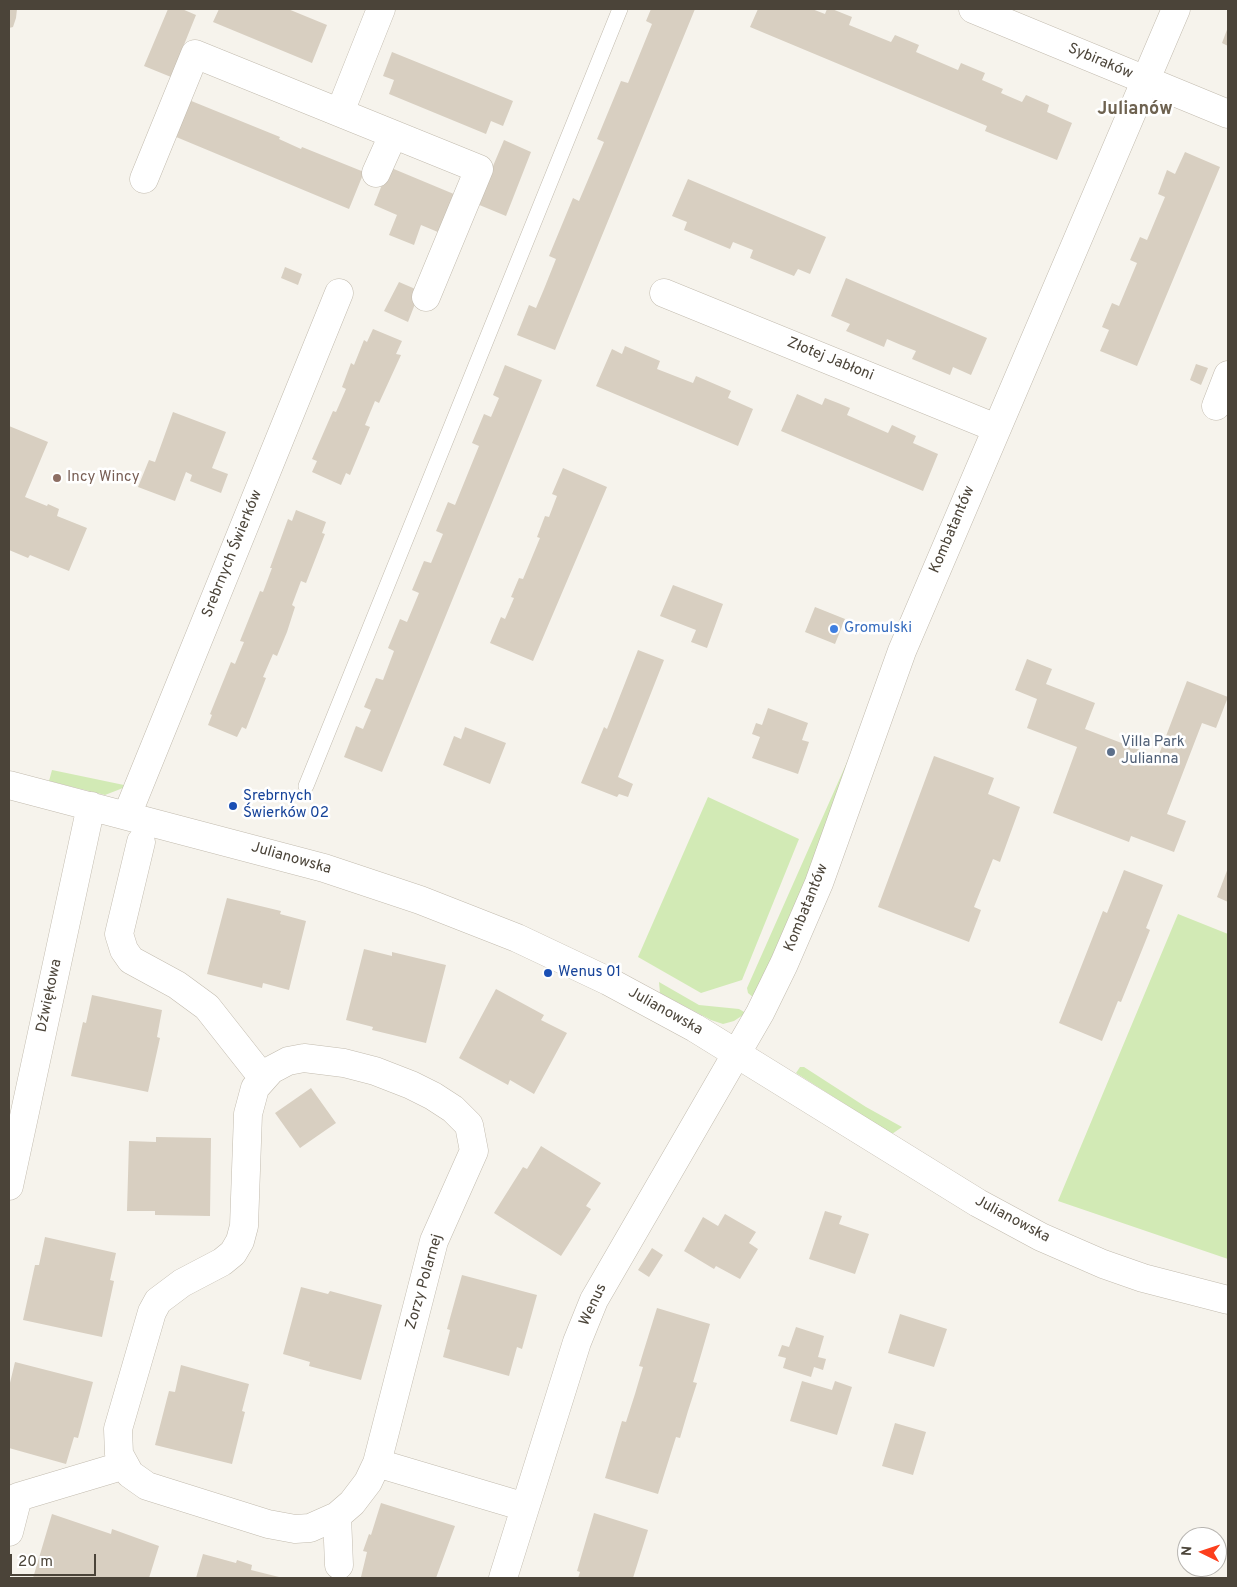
<!DOCTYPE html>
<meta charset="utf-8">
<style>
body{margin:0}
#map{position:relative;width:1237px;height:1587px;overflow:hidden;background:#f6f3ec;font-family:Overpass,sans-serif}
canvas{display:block}
.frame{position:absolute;inset:0;border:10px solid #4b4439;pointer-events:none}
.north{position:absolute;left:1177px;top:1527px;width:50px;height:50px;box-sizing:border-box;background:#fff;border:1px solid #b7b4b0;border-radius:50%;rotate:274deg;font-size:14px;font-weight:700;line-height:20px;text-align:center;color:#4b4439}
.north::after{content:'';display:block;margin:auto;width:18px;height:22px;background:#fc3f1d;clip-path:polygon(50% 0,100% 100%,50% 72%,0 100%)}
.scale{position:absolute;left:10px;top:1554px;width:86px;height:22px;box-sizing:border-box;border:2px solid #4b4439;border-top:0;padding-left:6px;font-size:15px;line-height:18px;white-space:nowrap;color:#4b4439;-webkit-text-stroke:4px #fff;paint-order:stroke}
</style>
<div id="map">
<canvas width="1237" height="1587"></canvas>
<div class="frame"></div>
<div class="north">N</div>
<div class="scale">20 m</div>
</div>
<script>
const context = document.querySelector('canvas').getContext('2d');
context.lineJoin = 'round';
function fill(path, color) { context.fillStyle = color; context.fill(path, 'evenodd'); }
const shape = rows => new Path2D(rows.map(r => 'M' + r).join(''));
function strokePath(path, color, width, dash) { context.strokeStyle = color; context.lineWidth = width; context.lineCap = dash ? 'butt' : 'round'; context.setLineDash(dash || []); context.stroke(path); }
function drawText(font, color, halo, rows, align = 'center') {
  context.font = font + ' Overpass,sans-serif'; context.lineWidth = 5; context.setLineDash([]); context.textBaseline = 'middle'; context.strokeStyle = halo; context.fillStyle = color; for (const [text, x, y, turn = 0] of rows) {
    context.save(); context.translate(x, y); context.rotate((+turn || 0) * Math.PI / 180); context.textAlign = isNaN(turn) ? turn : align; if (halo) context.strokeText(text, 0, 0); context.fillText(text, 0, 0); context.restore();
  }
}
fill(shape([
 [863,726,825,835,785,934,754,998,748,993,747,988],
 [52,770,124,785,123,788,105,795,49,781],
 [708,797,799,839,742,980,701,993,638,957],
 [1178,914,1228,934,1228,1259,1058,1201],
 [659,982,699,1005,739,1009,746,1013,734,1021,723,1024,711,1020,660,993],
 [800,1067,804,1067,866,1107,902,1127,892,1134,796,1073]
]), '#d2eab5');
fill(shape([
 [9,9,17,9,16,18,13,27,9,28],
 [168,9,182,9,196,15,171,77,144,66],
 [219,9,288,9,327,25,312,63,213,22],
 [651,9,695,9,555,350,517,335,529,305,536,308,544,289,556,259,549,256,573,198,579,201,604,142,597,139,621,81,628,83,652,24,646,21],
 [758,9,812,9,825,14,827,9,832,9,852,17,849,25,891,42,895,35,919,45,916,52,958,70,961,63,985,73,982,80,1003,89,1001,93,1022,102,1026,95,1049,105,1047,112,1072,123,1057,160,985,131,987,126,750,27],
 [1228,27,1228,46,1222,43],
 [392,52,513,101,503,126,491,121,486,134,389,94,394,80,383,76],
 [184,98,280,137,279,139,301,149,302,147,364,172,349,209,169,134],
 [504,140,531,152,506,216,477,204],
 [1185,152,1220,167,1137,366,1100,351,1109,330,1102,327,1112,303,1119,306,1137,263,1130,260,1140,237,1147,240,1165,197,1158,194,1167,170,1175,174],
 [389,167,461,197,445,235,421,225,414,245,389,235,397,215,374,205],
 [688,179,826,237,810,274,798,269,794,276,750,258,753,250,733,242,730,249,684,230,687,222,672,216],
 [285,267,302,274,298,285,281,278],
 [846,278,987,338,971,375,953,367,950,375,912,359,916,351,901,345,887,339,884,347,846,331,850,324,831,316],
 [399,282,420,291,408,322,384,311],
 [373,329,402,341,396,354,401,355,379,403,375,401,365,425,370,427,350,475,346,473,341,485,312,472,317,461,312,459,333,411,336,412,346,389,342,387,351,363,354,365,364,340,367,342],
 [625,346,660,361,657,369,693,383,696,376,731,391,728,398,753,409,738,446,596,386,612,349,622,354],
 [1196,364,1208,368,1201,385,1190,380],
 [505,365,542,380,382,772,344,757,356,726,363,729,371,710,364,707,376,678,383,680,394,651,388,648,400,619,407,622,419,593,412,590,424,561,431,563,443,534,436,531,448,502,455,505,479,446,472,443,484,414,491,417,499,398,493,395],
 [797,394,822,405,825,398,838,403,850,408,847,415,888,433,892,425,916,436,913,443,938,454,923,491,781,431],
 [173,412,226,432,212,468,228,474,221,493,190,481,192,475,186,472,175,501,138,487,149,460,155,462],
 [9,426,48,442,25,497,47,506,48,504,59,509,57,516,87,528,69,571,30,555,28,558,9,550],
 [563,468,607,487,533,661,490,643,501,617,505,619,514,598,511,597,519,578,523,579,540,538,537,537,545,516,549,517,557,496,552,494],
 [296,510,326,522,322,533,325,534,306,583,301,581,292,605,295,607,287,632,277,656,273,654,263,677,266,678,246,729,242,727,237,737,208,725,212,715,210,714,231,662,235,664,239,654,244,642,240,641,260,591,263,592,272,568,270,568,288,519,292,521],
 [673,585,723,604,707,648,691,642,696,630,660,616],
 [815,607,845,619,835,644,805,632],
 [638,650,664,660,618,777,633,784,628,797,619,794,617,797,581,783,604,727,607,729],
 [1027,659,1052,669,1046,684,1095,703,1085,729,1158,757,1187,681,1228,697,1216,728,1202,723,1167,814,1186,821,1174,852,1131,836,1129,842,1053,813,1077,747,1027,728,1037,699,1015,690],
 [768,708,808,723,802,740,809,742,798,774,752,758,760,737,752,734,756,723,762,725],
 [465,727,506,743,490,784,443,765,454,736,461,739],
 [934,756,994,778,988,794,1020,807,1000,862,993,859,974,907,981,910,969,942,878,907],
 [1228,868,1228,902,1217,897],
 [1124,870,1163,885,1146,928,1150,930,1121,1002,1118,1001,1102,1041,1059,1023,1103,911,1107,913],
 [227,898,281,911,280,914,306,921,289,990,263,983,262,988,207,974],
 [364,949,392,956,392,952,446,965,426,1043,372,1030,373,1027,346,1020],
 [496,989,544,1015,541,1020,567,1033,534,1094,510,1080,508,1085,459,1058],
 [92,995,162,1010,157,1037,160,1038,148,1092,71,1076,83,1022,86,1023],
 [311,1088,336,1123,300,1148,275,1113],
 [156,1137,211,1138,210,1216,155,1215,155,1211,127,1211,129,1141,156,1142],
 [541,1146,601,1183,586,1206,591,1209,561,1256,494,1213,523,1167,527,1169],
 [825,1211,842,1216,839,1224,869,1234,855,1274,809,1259],
 [725,1214,756,1232,749,1243,758,1249,740,1279,716,1266,714,1269,684,1251,703,1217,718,1226],
 [45,1237,116,1253,110,1280,114,1281,102,1337,23,1320,35,1265,39,1265],
 [652,1248,663,1255,649,1277,638,1270],
 [462,1275,537,1295,522,1349,517,1347,509,1376,443,1357,450,1330,447,1329],
 [301,1287,328,1294,330,1291,382,1305,361,1380,309,1366,310,1362,283,1354],
 [657,1308,710,1324,693,1382,697,1383,688,1411,680,1438,676,1437,658,1494,605,1478,622,1421,626,1422,635,1394,643,1367,639,1366],
 [900,1314,947,1329,934,1367,888,1353],
 [796,1327,824,1336,818,1357,826,1359,823,1370,814,1367,811,1377,783,1368,786,1358,778,1356,782,1345,789,1347],
 [15,1362,93,1382,78,1438,74,1437,66,1464,9,1448,9,1387],
 [181,1365,249,1384,242,1411,245,1412,232,1464,155,1445,169,1391,175,1392],
 [802,1381,832,1390,835,1381,852,1387,837,1435,790,1421],
 [895,1423,926,1432,913,1475,882,1466],
 [381,1503,455,1526,436,1578,358,1578,361,1577,367,1552,363,1551,369,1534,371,1535],
 [594,1513,648,1530,633,1578,578,1578,580,1572,577,1571],
 [52,1514,111,1534,112,1529,159,1546,149,1578,33,1578],
 [203,1554,236,1563,237,1560,252,1565,251,1570,283,1578,196,1578]
]), '#d8cfc1');
const lane = shape([
 [306,786,620,9]
]);
const street = shape([
 [973,9,1228,114],
 [340,112,381,9],
 [376,173,393,135],
 [144,179,195,54,479,169,426,297],
 [664,293,996,428],
 [1216,406,1228,375],
 [9,785,324,868,420,900,517,938,608,981,695,1028,978,1203,1041,1237,1103,1264,1143,1278,1228,1300],
 [127,815,339,293],
 [141,842,119,934,124,950,131,960,177,985,207,1007,263,1078],
 [304,1058,344,1063,375,1071,411,1085,433,1096,453,1109,469,1125,474,1151,434,1241,377,1463,368,1482,352,1503,337,1516,310,1528,295,1529,268,1524,147,1486,130,1474,119,1454,118,1429,152,1312,158,1301,182,1283,222,1262,233,1253,240,1241,244,1226,248,1114,255,1088,271,1070,288,1061,304,1058],
 [9,1186,91,806],
 [377,1463,525,1507],
 [337,1516,339,1565],
 [9,1532,18,1497,125,1465],
 [503,1578,577,1342,594,1300,760,1013,784,964,819,883,902,651,1176,9]
]);
strokePath(lane, '#c2bbae', 16);
strokePath(street, '#c2bbae', 29);
strokePath(lane, '#fff', 15);
strokePath(street, '#fff', 28);
for (const [x, y, r, color] of [
 [57,478,5,"#8d6e63"],
 [834,629,5,"#3f7fe0"],
 [1111,752,5,"#5c6f8a"],
 [233,806,5,"#1a4fb4"],
 [548,973,5,"#1a4fb4"]
]) { const dot = new Path2D(); dot.arc(x, y, r, 0, 2 * Math.PI); context.fillStyle = color; context.fill(dot); strokePath(dot, '#fff', 2); }
drawText('15px', '#4b4439', '#fff', [
 ["Sybiraków",1100,62,23],
 ["Złotej Jabłoni",830,360,22],
 ["Kombatantów",953,530,-67],
 ["Srebrnych Świerków",233,554,-68],
 ["Julianowska",291,859,16],
 ["Kombatantów",807,908,-68],
 ["Dźwiękowa",50,996,-78],
 ["Julianowska",665,1012,29],
 ["Julianowska",1012,1220,28],
 ["Zorzy Polarnej",425,1282,-74],
 ["Wenus",594,1305,-65]
]);
drawText('15px', '#785e54', '#fff', [
 ["Incy Wincy",67,478]
], 'left');
drawText('15px', '#366cbe', '#fff', [
 ["Gromulski",844,629]
], 'left');
drawText('15px', '#4e5e75', '#fff', [
 ["Villa Park",1121,743],
 ["Julianna",1121,760]
], 'left');
drawText('15px', '#164399', '#fff', [
 ["Srebrnych",243,797],
 ["Świerków 02",243,814],
 ["Wenus 01",558,973]
], 'left');
drawText('bold 18px', '#6e6250', '#fff', [
 ["Julianów",1135,110]
]);
</script>
